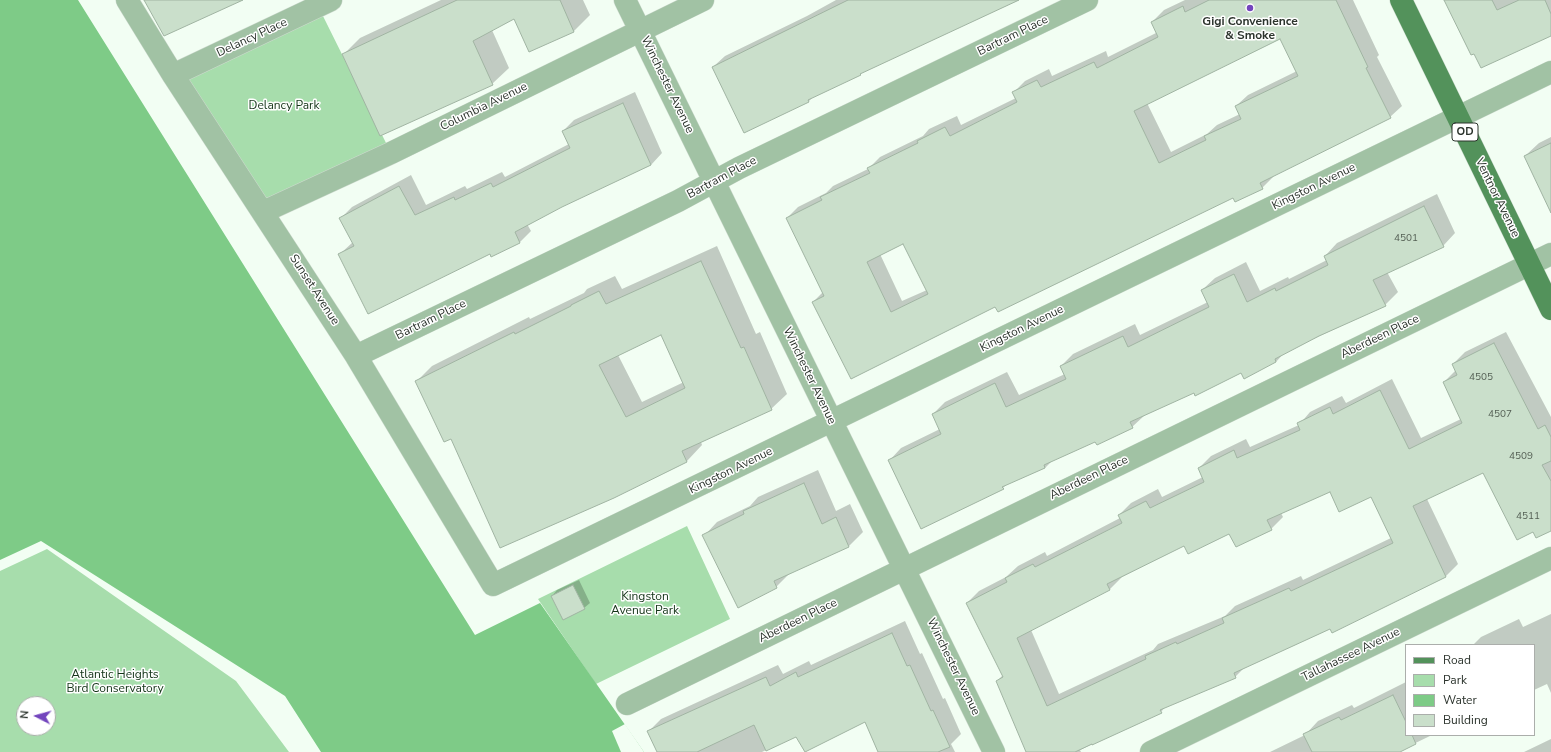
<!DOCTYPE html>
<style>
body{margin:0}
#map{position:relative;width:1551px;height:752px;overflow:hidden;background:#f2fef3;font-family:"Nunito Sans",sans-serif}
canvas{display:block}
.legend{position:absolute;left:1405px;top:644px;width:130px;height:92px;box-sizing:border-box;background:#fff;border:1px solid #abaeab;margin:0;padding:5px 7px;list-style:none;font-size:12px;color:#2c342d}
.legend li{display:flex;align-items:center;gap:8px;height:20px}
.legend b{width:20px;border:1px solid #abaeab}
.north{position:absolute;left:16px;top:696px;width:40px;height:40px;box-sizing:border-box;background:#fff;border:1px solid #abaeab;border-radius:50%;rotate:276deg;font-size:11px;font-weight:700;line-height:16px;text-align:center;color:#2c342d}
.north::after{content:'';display:block;margin:auto;width:14px;height:18px;background:#7345bd;clip-path:polygon(50% 0,100% 100%,50% 72%,0 100%)}
</style>
<div id="map">
<canvas width="1551" height="752"></canvas>
<ul class="legend">
<li><b style="height:5px;background:#53925b"></b>Road</li>
<li><b style="height:11px;background:#a7ddac"></b>Park</li>
<li><b style="height:11px;background:#7ecb87"></b>Water</li>
<li><b style="height:11px;background:#cadfcb"></b>Building</li>
</ul>
<div class="north">N</div>
</div>
<script>
const context = document.querySelector('canvas').getContext('2d');
context.lineJoin = 'round';
function fill(path, color) { context.fillStyle = color; context.fill(path, 'evenodd'); }
const shape = rows => new Path2D(rows.map(r => 'M' + r).join(''));
function strokePath(path, color, width, dash) { context.strokeStyle = color; context.lineWidth = width; context.lineCap = dash ? 'butt' : 'round'; context.setLineDash(dash || []); context.stroke(path); }
function drawText(font, color, halo, rows, align = 'center') {
  context.font = font + ' "Nunito Sans",sans-serif'; context.lineWidth = 3; context.setLineDash([]); context.textBaseline = 'middle'; context.strokeStyle = halo; context.fillStyle = color; for (const [text, x, y, turn = 0] of rows) {
    context.save(); context.translate(x, y); context.rotate((+turn || 0) * Math.PI / 180); context.textAlign = isNaN(turn) ? turn : align; if (halo) context.strokeText(text, 0, 0); context.fillText(text, 0, 0); context.restore();
  }
}
fill(shape([
 [318,6,391,153,263,212,173,75],
 [687,526,730,619,596,684,538,599],
 [47,549,236,681,289,752,0,752,0,571],
 [24,704,48,704,48,728,24,728]
]), '#a7ddac');
fill(shape([
 [0,0,78,0,475,635,540,603,644,752,321,752,285,696,41,541,0,560]
]), '#7ecb87');
fill(shape([
 [625,724,644,752,621,752,612,731]
]), '#f2fef3');
fill(shape([
 [441,0,583,0,590,15,574,31,514,18,492,30,509,68,492,84,344,54,360,38],
 [836,0,1019,0,864,70,860,74,813,97,808,102,713,67,725,56,807,16],
 [1185,0,1353,0,1379,55,1377,57,1402,106,1390,117,1273,175,1273,177,1262,188,1233,196,996,306,851,377,813,302,823,292,787,218,798,207,826,193,833,186,868,169,880,157,923,136,929,129,957,116,961,125,1016,98,1014,92,1025,81,1049,69,1052,76,1106,51,1108,57,1158,32,1152,22,1164,10],
 [1280,37,1297,71,1248,95,1236,106,1240,114,1217,125,1207,134,1171,152,1147,103],
 [904,243,927,290,902,301,880,254],
 [1449,0,1551,0,1551,34],
 [635,92,662,153,651,165,561,206,527,224,531,231,520,242,490,252,340,254,353,242,341,218,352,207,411,175,426,205,465,186,467,189,502,172,505,177,569,144,563,131,574,120],
 [1551,137,1551,208,1525,156,1539,143],
 [1437,194,1455,233,1443,246,1387,272,1398,292,1385,305,1284,353,1276,362,1242,372,1194,392,1145,415,1132,427,1096,440,1053,460,1045,468,1008,483,1003,488,889,461,901,448,940,429,933,414,945,402,1007,372,1019,395,1065,374,1061,366,1073,354,1135,324,1140,335,1208,302,1202,290,1215,278,1246,262,1260,291,1288,277,1289,279,1327,260,1325,256,1337,243],
 [717,246,756,334,760,332,787,394,771,409,701,442,702,445,687,461,582,511,451,437,416,382,432,366,529,317,530,319,584,293,587,289,615,276,622,289],
 [661,334,684,382,642,402,618,355],
 [1506,332,1551,417,1551,530,1533,531,1483,472,1427,499,1458,564,1446,576,1244,668,1235,677,1166,706,1161,712,1080,750,1081,752,1027,752,997,681,1003,675,967,603,979,591,1006,577,1018,566,1045,552,1047,556,1120,518,1119,515,1131,503,1158,489,1162,497,1203,477,1199,468,1211,456,1246,439,1250,447,1299,425,1310,412,1342,396,1346,403,1392,379,1421,438,1461,419,1444,382,1456,370,1453,364,1465,352],
 [1330,491,1372,496,1391,538,1303,580,1301,576,1235,606,1225,616,1158,644,1153,650,1059,694,1031,630,1110,589,1122,577,1184,545,1230,532,1271,529,1283,517,1281,513],
 [818,470,836,511,850,504,863,532,849,546,791,572,776,587,738,606,704,536,717,522,750,506,758,497],
 [579,580,590,603,584,608,552,596,557,590],
 [1551,614,1551,693,1547,684,1534,690,1534,645,1473,645,1481,637,1519,619,1523,627],
 [905,621,920,654,922,653,943,699,945,698,961,734,951,744,955,752,880,752,866,721,804,751,797,735,762,752,658,752,648,732,661,719,778,665,783,674,809,661,811,665],
 [1406,682,1406,735,1432,735,1397,752,1270,752,1305,735,1318,721,1352,705,1354,708],
 [1551,739,1551,752,1524,752]
]), '#0003');
const building = shape([
 [144,0,243,0,164,36,144,0],
 [457,0,560,0,574,32,529,52,514,19,473,41,493,85,380,136,342,54,457,0],
 [848,0,1019,0,860,74,861,75,808,100,809,102,744,133,712,67,848,0],
 [1209,0,1336,0,1368,67,1366,68,1391,118,1260,183,1263,189,1235,202,1233,198,998,312,995,307,851,379,812,302,824,296,786,218,822,200,820,197,870,173,867,168,918,143,917,141,945,127,950,136,1017,102,1012,92,1037,80,1041,87,1094,62,1097,68,1158,37,1151,22,1183,6,1185,12,1209,0],
 [1280,39,1298,76,1235,106,1241,119,1204,136,1206,140,1159,163,1134,111,1280,39],
 [903,244,928,294,891,312,867,262,903,244],
 [1444,0,1492,0,1497,10,1519,0,1545,0,1551,14,1551,36,1481,68,1474,54,1471,55,1444,0],
 [623,103,651,165,562,207,515,232,520,243,491,257,490,254,368,314,338,254,354,246,339,218,399,186,415,215,454,197,455,200,491,183,493,187,570,148,562,131,623,103],
 [1551,143,1551,213,1524,156,1551,143],
 [1424,206,1444,247,1373,280,1386,306,1319,336,1275,359,1276,362,1244,379,1241,373,1195,396,1194,393,1130,422,1133,428,1097,445,1095,442,1044,465,1045,468,1002,487,1004,489,921,529,888,460,941,434,932,414,995,383,1006,407,1066,379,1060,366,1123,336,1128,347,1209,307,1201,290,1234,274,1247,302,1275,288,1276,291,1328,265,1324,256,1424,206],
 [701,261,741,348,744,347,772,410,682,451,687,462,614,498,500,548,451,439,444,442,415,381,514,332,515,334,571,306,571,305,599,291,606,304,701,261],
 [661,335,685,388,626,417,599,365,661,335],
 [1494,343,1538,429,1545,425,1551,437,1551,461,1542,465,1551,481,1551,531,1536,538,1533,532,1517,540,1483,473,1413,506,1446,577,1332,633,1330,629,1234,673,1236,678,1160,710,1162,713,1092,745,1092,744,1075,752,1026,752,996,681,1003,677,966,603,1007,582,1005,578,1033,564,1035,567,1122,523,1118,515,1146,501,1150,508,1204,482,1198,468,1234,450,1237,458,1300,430,1297,423,1330,407,1333,414,1380,390,1409,449,1462,423,1443,382,1457,375,1452,364,1494,343],
 [1330,492,1339,512,1371,497,1393,543,1291,591,1289,588,1222,618,1224,623,1177,644,1176,642,1145,656,1146,659,1047,706,1017,638,1110,590,1107,584,1184,546,1188,554,1229,534,1236,547,1272,530,1267,520,1330,492],
 [804,483,822,524,836,517,849,547,774,581,777,588,738,608,702,535,744,514,743,511,804,483],
 [573,585,585,609,563,620,551,596,573,585],
 [892,633,907,666,910,665,931,711,933,710,950,747,938,752,878,752,865,722,805,752,796,737,766,751,754,725,697,752,657,752,647,731,766,677,770,686,796,672,798,677,892,633],
 [1393,695,1406,722,1406,735,1412,735,1416,744,1400,752,1312,752,1303,734,1339,717,1341,720,1393,695]
]);
fill(building, '#cadfcb');
strokePath(building, '#a0b4a2', 1);
const street = shape([
 [127,0,173,75,356,356,493,585,1551,72],
 [625,0,994,752],
 [173,75,331,0],
 [263,212,391,153,703,0],
 [356,356,678,201,739,168,1087,0],
 [627,704,1551,254],
 [1151,752,1551,558]
]);
const primary = shape([
 [1401,0,1551,309]
]);
strokePath(street, '#cedacf', 23);
strokePath(primary, '#cedacf', 23);
strokePath(street, '#a1c2a4', 22);
strokePath(primary, '#53925b', 22);
for (const [x, y, r, color] of [
 [1250,8,4,"#7345bd"]
]) { const dot = new Path2D(); dot.arc(x, y, r, 0, 2 * Math.PI); context.fillStyle = color; context.fill(dot); strokePath(dot, '#fff', 1.5); }
drawText('10px', '#545f54', null, [
 ["4501",1406,239],
 ["4505",1481,378],
 ["4507",1500,415],
 ["4509",1521,457],
 ["4511",1528,517]
]);
for (const [x, y, w] of [
 [1465,132,26]
]) { const box = new Path2D(); box.roundRect(x - w / 2, y - 9, w, 18, 3); context.fillStyle = '#fff'; context.fill(box); strokePath(box, '#2c342d', 1); }
drawText('bold 11px', '#2c342d', null, [
 ["OD",1465,132]
]);
drawText('bold 12px', '#2c342d', '#fff', [
 ["Gigi Convenience",1250,22],
 ["& Smoke",1250,36]
]);
drawText('12px', '#2c342d', '#fff', [
 ["Bartram Place",1013,36,-26],
 ["Delancy Place",252,38,-25],
 ["Winchester Avenue",667,85,64],
 ["Columbia Avenue",484,107,-26],
 ["Bartram Place",722,178,-28],
 ["Kingston Avenue",1314,187,-26],
 ["Ventnor Avenue",1497,198,64],
 ["Sunset Avenue",314,290,57],
 ["Bartram Place",431,320,-26],
 ["Kingston Avenue",1022,329,-26],
 ["Aberdeen Place",1380,337,-26],
 ["Winchester Avenue",809,376,64],
 ["Kingston Avenue",731,471,-26],
 ["Aberdeen Place",1089,478,-26],
 ["Aberdeen Place",798,621,-26],
 ["Tallahassee Avenue",1351,655,-26],
 ["Winchester Avenue",953,667,64]
]);
drawText('12px', '#143418', '#fff', [
 ["Delancy Park",284,106],
 ["Kingston",645,597],
 ["Avenue Park",645,611],
 ["Atlantic Heights",115,675],
 ["Bird Conservatory",115,689]
]);
</script>
